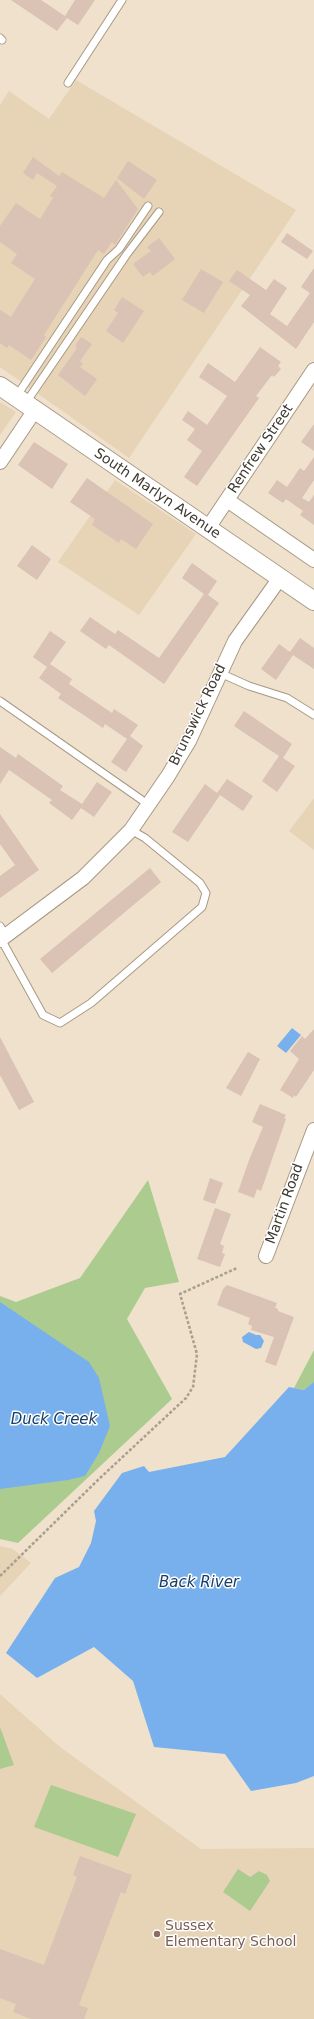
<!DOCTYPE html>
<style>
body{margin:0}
canvas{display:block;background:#efe1cb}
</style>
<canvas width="314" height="2019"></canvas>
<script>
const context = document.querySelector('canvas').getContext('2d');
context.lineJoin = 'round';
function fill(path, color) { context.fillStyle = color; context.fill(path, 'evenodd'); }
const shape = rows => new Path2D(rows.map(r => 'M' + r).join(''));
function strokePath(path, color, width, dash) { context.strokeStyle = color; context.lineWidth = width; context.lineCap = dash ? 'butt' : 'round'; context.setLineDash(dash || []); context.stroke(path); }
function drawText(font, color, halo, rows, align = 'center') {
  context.font = font + ' "DejaVu Sans",sans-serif'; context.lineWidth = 3; context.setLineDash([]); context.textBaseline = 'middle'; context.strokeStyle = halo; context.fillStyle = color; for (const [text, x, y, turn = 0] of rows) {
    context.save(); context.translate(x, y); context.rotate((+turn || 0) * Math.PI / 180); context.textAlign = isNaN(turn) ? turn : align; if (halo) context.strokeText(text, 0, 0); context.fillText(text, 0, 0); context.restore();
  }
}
fill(shape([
 [76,80,296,210,129,458,0,367,0,105,9,91,49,119],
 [0,402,16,412,0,435],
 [115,480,196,534,139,615,58,562],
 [314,798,314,850,289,831],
 [0,1546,13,1549,31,1563,0,1596],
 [0,1694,60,1747,201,1849,314,1848,314,2019,0,2019]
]), '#e7d4b7');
fill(shape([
 [148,1180,179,1282,145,1288,127,1319,172,1399,18,1543,0,1539,0,1296,16,1302,80,1278],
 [314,1350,314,1383,304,1390,294,1388],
 [0,1727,14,1765,0,1769],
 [51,1785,136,1814,118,1857,34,1827],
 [238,1869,250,1877,259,1871,267,1875,270,1881,250,1911,223,1892]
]), '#accb8f');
fill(shape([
 [292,1028,301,1035,286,1053,277,1046],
 [0,1302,89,1362,99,1378,110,1426,99,1453,85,1476,68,1480,0,1489],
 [249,1332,256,1335,260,1335,264,1341,261,1348,256,1349,243,1342,242,1337],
 [314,1382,314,1776,296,1783,251,1791,225,1754,154,1747,133,1681,94,1647,37,1678,6,1653,55,1578,79,1567,91,1543,96,1521,94,1511,122,1473,144,1466,149,1472,225,1457,289,1387,304,1390]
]), '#78b0ee');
fill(shape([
 [11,0,41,0,65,16,75,0,95,0,78,25,67,18,57,31],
 [33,157,59,176,62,172,104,198,116,180,138,209,115,245,112,242,104,254,98,250,44,335,46,337,31,360,9,345,7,348,0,343,0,310,11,317,35,279,11,263,17,254,0,242,0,226,16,203,40,219,53,198,50,196,57,186,37,173,33,180,23,173],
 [128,161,157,180,144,199,117,178],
 [287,233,313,251,307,259,281,242],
 [159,238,175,259,153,276,150,272,143,277,133,264,151,251,147,247],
 [314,268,314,322,296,349,241,306,250,295,229,281,237,270,266,290,274,279,287,288,270,314,287,326,310,293,301,287],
 [201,269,223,282,204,313,182,300],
 [122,297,144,311,123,343,106,331,118,313,114,310],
 [81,337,92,344,80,361,83,364,80,367,97,379,85,396,58,375,77,348,75,346],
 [260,347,281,362,278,366,281,369,274,377,272,375,256,396,259,398,197,486,184,477,202,451,187,440,195,429,182,420,188,411,207,425,227,396,199,377,208,363,235,382],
 [314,424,314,451,301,442],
 [34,442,68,464,52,489,18,465],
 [314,457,314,480,302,498,309,502,314,495,314,525,300,515,303,511,286,499,283,503,268,493,277,480,287,487,300,468,304,471],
 [87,478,153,524,136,549,121,539,119,543,92,525,95,519,70,502],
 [32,545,51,559,37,580,17,566],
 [192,563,217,581,208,595,219,603,164,684,109,645,106,649,80,631,90,617,115,634,118,630,159,658,204,594,182,578],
 [50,631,66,642,50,664,72,679,69,684,112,713,114,709,138,725,130,736,143,746,126,772,111,762,127,739,105,724,103,728,58,698,61,694,39,678,47,667,33,657],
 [300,638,314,648,314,669,293,655,276,680,261,669,279,644,290,652],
 [244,711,292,744,283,758,295,766,277,792,262,781,279,756,234,726],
 [0,747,16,758,18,754,63,786,60,790,82,804,97,782,112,792,94,817,81,808,72,820,49,803,52,800,9,770,0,784],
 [227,779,253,796,243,811,220,795,188,842,172,832,205,784,217,793],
 [0,814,39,870,0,898,0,876,15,865,0,844],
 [150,868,161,882,52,973,40,959],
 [314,1029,314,1070,296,1097,294,1095,293,1098,280,1090,299,1059,290,1051,302,1036,305,1039],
 [0,1037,34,1102,19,1110,0,1075],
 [248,1052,260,1059,241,1096,226,1088],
 [260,1104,286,1115,284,1118,286,1119,261,1191,257,1189,254,1198,238,1192,249,1160,263,1127,252,1122],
 [210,1178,223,1183,215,1204,203,1200],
 [215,1208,231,1214,220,1244,224,1246,222,1253,225,1254,220,1267,197,1259],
 [227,1285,277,1303,275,1308,278,1309,278,1311,294,1317,276,1366,265,1362,274,1337,251,1330,252,1326,248,1324,250,1318,217,1305,223,1289],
 [80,1856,132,1875,125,1894,121,1892,79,2005,88,2008,84,2019,31,2019,13,2012,16,2004,0,1998,0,1949,44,1965,77,1877,73,1875]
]), '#dac2b4');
const service = shape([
 [0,38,2,40],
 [68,83,122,0],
 [16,397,107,260,119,249,148,206],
 [25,404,127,254,159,212],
 [220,673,249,686,287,698,314,715],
 [0,701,149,805],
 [0,926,6,936],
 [1,939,43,1015,60,1023,91,1003,202,907,206,893,200,883,145,838,131,830]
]);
const minor = shape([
 [0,462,35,410],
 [227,500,314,560],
 [208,528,314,370],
 [0,940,83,878,131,830,168,776,189,741,235,641,280,578],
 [266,1256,314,1130]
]);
const tertiary = shape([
 [0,386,314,601]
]);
strokePath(service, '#a79984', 9);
strokePath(minor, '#a79984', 16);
strokePath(tertiary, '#a79984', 20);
strokePath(shape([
 [0,1576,100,1478,186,1398,193,1387,197,1354,180,1294,237,1268]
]), '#a99f8e', 2.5, [3, 2]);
strokePath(service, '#fff', 7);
strokePath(minor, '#fff', 14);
strokePath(tertiary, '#fff', 18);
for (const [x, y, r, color] of [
 [157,1934,4,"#8d6e63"]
]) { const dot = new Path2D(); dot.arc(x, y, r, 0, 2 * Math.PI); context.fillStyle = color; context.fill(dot); strokePath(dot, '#fff', 1.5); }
drawText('14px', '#3f3930', '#fff', [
 ["Renfrew Street",261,449,-56],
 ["South Marlyn Avenue",157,494,34],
 ["Brunswick Road",198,715,-64],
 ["Martin Road",285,1204,-70]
]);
drawText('14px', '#785e54', '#fff', [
 ["Sussex",165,1926],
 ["Elementary School",165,1942]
], 'left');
drawText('italic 15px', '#173e66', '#fff', [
 ["Duck Creek",54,1420],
 ["Back River",199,1583]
]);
</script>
